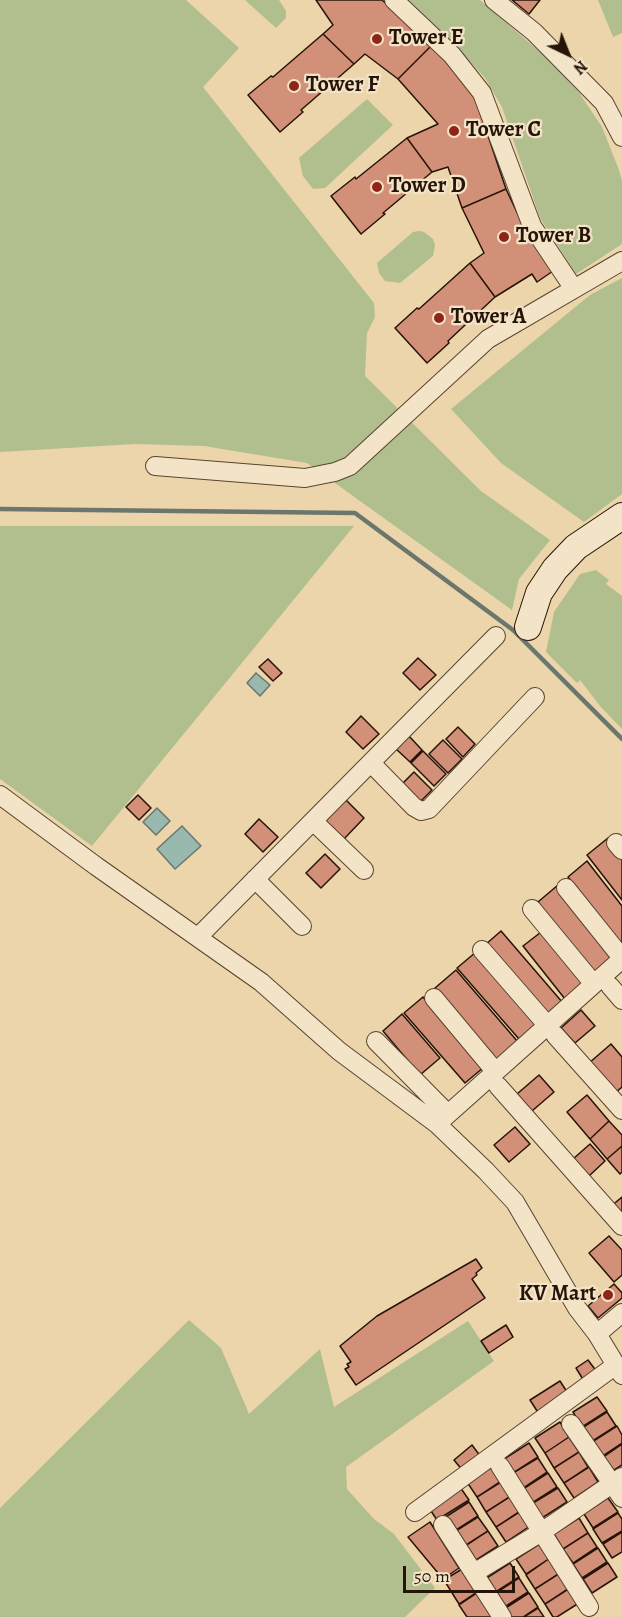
<!DOCTYPE html>
<style>
body{margin:0}
#map{position:relative;width:622px;height:1617px;overflow:hidden;background:#ecd5ab;font-family:Alegreya,serif}
canvas{display:block}
.north{position:absolute;left:538px;top:24px;width:60px;height:60px;-webkit-text-stroke:4px #f3e4c8;paint-order:stroke;rotate:137deg;font-size:16px;font-weight:700;line-height:24px;text-align:center;color:#271408}
.north::after{content:'';display:block;margin:auto;width:21px;height:27px;background:#271408;clip-path:polygon(50% 0,100% 100%,50% 72%,0 100%)}
.scale{position:absolute;left:403px;top:1566px;width:112px;height:27px;box-sizing:border-box;border:3px solid #271408;border-top:0;padding-left:8px;font-size:18px;line-height:21px;white-space:nowrap;color:#271408;-webkit-text-stroke:4px #f3e4c8;paint-order:stroke}
</style>
<div id="map">
<canvas width="622" height="1617"></canvas>
<div class="north">N</div>
<div class="scale">50 m</div>
</div>
<script>
const context = document.querySelector('canvas').getContext('2d');
context.lineJoin = 'round';
function fill(path, color) { context.fillStyle = color; context.fill(path, 'evenodd'); }
const shape = rows => new Path2D(rows.map(r => 'M' + r).join(''));
function strokePath(path, color, width, dash) { context.strokeStyle = color; context.lineWidth = width; context.lineCap = dash ? 'butt' : 'round'; context.setLineDash(dash || []); context.stroke(path); }
function drawText(font, color, halo, rows, align = 'center') {
  context.font = font + ' Alegreya,serif'; context.lineWidth = 4.5; context.setLineDash([]); context.textBaseline = 'middle'; context.strokeStyle = halo; context.fillStyle = color; for (const [text, x, y, turn = 0] of rows) {
    context.save(); context.translate(x, y); context.rotate((+turn || 0) * Math.PI / 180); context.textAlign = isNaN(turn) ? turn : align; if (halo) context.strokeText(text, 0, 0); context.fillText(text, 0, 0); context.restore();
  }
}
fill(shape([
 [0,0,186,0,239,48,203,87,374,303,375,317,367,333,365,376,481,491,550,540,519,579,512,610,307,463,204,446,135,444,0,452],
 [245,0,279,0,286,11,286,18,276,28],
 [405,0,480,0,548,59,578,91,602,127,619,170,622,181,622,244,576,274,540,218,502,107,485,78,454,44],
 [598,0,622,0,622,33,613,37],
 [367,99,393,125,325,188,313,189,303,176,299,158],
 [419,231,424,232,433,239,435,245,433,256,400,283,385,281,379,273,377,263,413,232],
 [622,278,622,494,584,522,501,463,451,409,590,295],
 [0,526,354,526,92,846,0,779],
 [596,570,609,580,606,584,622,596,622,729,600,706,580,680,577,683,546,652,554,612,580,574],
 [189,1320,221,1348,249,1414,320,1349,334,1407,468,1321,494,1361,346,1467,347,1489,374,1519,394,1534,435,1588,405,1617,0,1617,0,1508]
]), '#b1be8e');
const water = shape([
 [256,673,270,685,260,696,247,683,256,673],
 [157,808,170,821,156,835,143,822,157,808],
 [182,826,201,846,175,869,157,849,182,826]
]);
fill(water, '#99b8ae');
strokePath(water, '#6b766c', 1.5);
strokePath(shape([
 [0,509,355,513,513,630,622,739]
]), '#6b766c', 4.5);
const building = shape([
 [316,0,382,0,432,45,398,79,365,54,354,64,323,34,333,25,316,0],
 [512,0,540,0,529,14,512,0],
 [323,34,354,64,301,110,303,112,280,132,248,95,271,76,273,77,323,34],
 [432,45,456,71,475,97,506,189,462,208,448,167,432,172,407,138,438,124,398,79,432,45],
 [407,138,432,172,383,213,385,214,361,234,331,196,355,177,356,179,407,138],
 [506,189,521,221,553,271,537,282,532,274,495,297,470,263,484,253,462,208,506,189],
 [470,263,495,297,448,341,449,343,427,363,395,328,417,308,419,309,470,263],
 [418,658,436,675,420,690,403,673,418,658],
 [268,659,282,673,273,681,259,667,268,659],
 [361,716,379,734,363,749,346,732,361,716],
 [458,727,475,744,463,757,446,739,458,727],
 [408,735,422,750,410,762,395,748,408,735],
 [443,740,462,759,448,773,429,754,443,740],
 [423,751,446,774,434,786,411,763,423,751],
 [414,772,432,790,420,802,402,784,414,772],
 [138,795,151,808,139,820,126,807,138,795],
 [345,799,364,818,343,840,324,821,345,799],
 [259,819,278,837,263,852,245,834,259,819],
 [608,838,622,855,622,900,587,855,608,838],
 [325,854,340,869,321,888,306,873,325,854],
 [587,861,622,906,622,947,568,877,587,861],
 [558,885,617,961,596,977,538,902,558,885],
 [545,929,586,983,565,999,523,946,545,929],
 [501,931,563,1003,547,1016,485,945,501,931],
 [476,952,538,1023,519,1039,457,968,476,952],
 [456,970,518,1042,497,1060,435,988,456,970],
 [423,997,484,1067,465,1083,404,1013,423,997],
 [581,1010,595,1026,575,1043,561,1028,581,1010],
 [402,1014,440,1058,420,1075,383,1031,402,1014],
 [611,1044,622,1057,622,1087,615,1093,589,1063,611,1044],
 [539,1075,554,1092,532,1111,517,1094,539,1075],
 [587,1095,609,1121,590,1139,567,1112,587,1095],
 [609,1121,622,1135,622,1146,607,1159,590,1139,609,1121],
 [515,1127,530,1144,509,1162,494,1145,515,1127],
 [590,1144,605,1161,589,1176,573,1159,590,1144],
 [622,1146,622,1172,620,1174,607,1159,622,1146],
 [622,1197,622,1221,610,1207,622,1197],
 [609,1236,622,1250,622,1275,614,1282,589,1253,609,1236],
 [476,1259,482,1268,476,1273,477,1275,472,1279,485,1298,356,1385,345,1369,349,1367,347,1364,351,1362,340,1346,377,1316,476,1259],
 [614,1284,622,1293,622,1298,598,1318,588,1306,614,1284],
 [506,1325,513,1337,489,1353,481,1341,506,1325],
 [588,1360,597,1372,584,1381,576,1368,588,1360],
 [560,1381,569,1395,539,1414,530,1400,560,1381],
 [597,1397,607,1411,582,1427,573,1412,597,1397],
 [607,1412,616,1426,591,1442,582,1428,607,1412],
 [560,1422,569,1437,545,1453,535,1438,560,1422],
 [617,1426,622,1435,622,1443,601,1457,592,1442,617,1426],
 [569,1437,579,1452,554,1468,545,1453,569,1437],
 [529,1443,538,1457,513,1473,504,1459,529,1443],
 [622,1444,622,1465,611,1472,602,1458,622,1444],
 [472,1445,481,1457,463,1471,454,1460,472,1445],
 [579,1452,588,1467,564,1483,554,1468,579,1452],
 [538,1458,547,1472,523,1488,513,1473,538,1458],
 [492,1467,501,1481,477,1497,467,1482,492,1467],
 [589,1467,598,1482,574,1498,564,1483,589,1467],
 [548,1473,557,1487,532,1503,523,1489,548,1473],
 [501,1482,511,1496,486,1512,477,1497,501,1482],
 [460,1487,469,1500,437,1520,429,1508,460,1487],
 [558,1488,567,1502,542,1518,533,1503,558,1488],
 [511,1496,520,1511,496,1527,486,1512,511,1496],
 [608,1498,618,1512,593,1528,584,1514,608,1498],
 [469,1502,478,1516,453,1532,444,1518,469,1502],
 [521,1511,530,1526,506,1542,496,1527,521,1511],
 [618,1513,622,1519,622,1531,602,1543,593,1529,618,1513],
 [478,1517,488,1531,463,1547,454,1532,478,1517],
 [579,1518,588,1533,563,1549,554,1534,579,1518],
 [430,1522,459,1568,443,1579,408,1537,430,1522],
 [488,1531,498,1546,473,1562,464,1547,488,1531],
 [622,1532,622,1552,612,1558,603,1544,622,1532],
 [588,1533,597,1547,573,1563,563,1549,588,1533],
 [541,1543,550,1558,526,1574,516,1559,541,1543],
 [598,1548,607,1562,582,1578,573,1564,598,1548],
 [550,1558,560,1573,535,1589,526,1575,550,1558],
 [510,1563,519,1577,494,1593,485,1579,510,1563],
 [608,1563,617,1577,592,1593,583,1579,608,1563],
 [462,1569,477,1592,459,1604,444,1580,462,1569],
 [560,1573,569,1588,545,1604,535,1589,560,1573],
 [519,1578,528,1592,503,1608,494,1594,519,1578],
 [570,1588,579,1603,557,1617,553,1617,545,1604,570,1588],
 [477,1593,492,1617,467,1617,459,1605,477,1593],
 [529,1593,538,1607,523,1617,509,1617,504,1609,529,1593],
 [538,1608,544,1617,524,1617,538,1608]
]);
fill(building, '#d29079');
strokePath(building, '#271408', 1.5);
const street = shape([
 [394,0,452,55,482,93,532,226,574,289],
 [494,0,534,32,604,103,622,137],
 [155,466,305,478,335,472,350,466,488,339,622,261],
 [371,763,414,807,421,811,429,809,535,697],
 [0,795,96,866,261,982,339,1051,437,1124,486,1171,515,1202,577,1308,597,1334,622,1375],
 [313,821,364,870],
 [616,843,622,850],
 [255,879,302,926],
 [566,888,622,958],
 [532,909,593,983],
 [198,937,496,636],
 [482,950,548,1026],
 [610,986,622,1000],
 [434,998,495,1071],
 [555,1035,622,1110],
 [376,1041,447,1113],
 [498,1086,622,1226],
 [437,1124,622,959],
 [597,1334,622,1313],
 [571,1424,622,1498],
 [500,1466,589,1607],
 [415,1512,616,1365],
 [443,1525,502,1617],
 [474,1573,543,1531,622,1477]
]);
const secondary = shape([
 [528,627,539,593,555,569,576,547,622,516]
]);
strokePath(street, '#584431', 20);
strokePath(secondary, '#271408', 28);
strokePath(street, '#f3e4c8', 18);
strokePath(secondary, '#f3e4c8', 26);
for (const [x, y, r, color] of [
 [377,39,6,"#8f2418"],
 [294,86,6,"#8f2418"],
 [454,131,6,"#8f2418"],
 [377,187,6,"#8f2418"],
 [504,237,6,"#8f2418"],
 [439,318,6,"#8f2418"],
 [608,1295,6,"#8f2418"]
]) { const dot = new Path2D(); dot.arc(x, y, r, 0, 2 * Math.PI); context.fillStyle = color; context.fill(dot); strokePath(dot, '#f3e4c8', 2); }
drawText('bold 22px', '#271408', '#f3e4c8', [
 ["Tower E",389,39],
 ["Tower F",306,86],
 ["Tower C",466,131],
 ["Tower D",389,187],
 ["Tower B",516,237],
 ["Tower A",451,318],
 ["KV Mart",596,1295,"right"]
], 'left');
</script>
